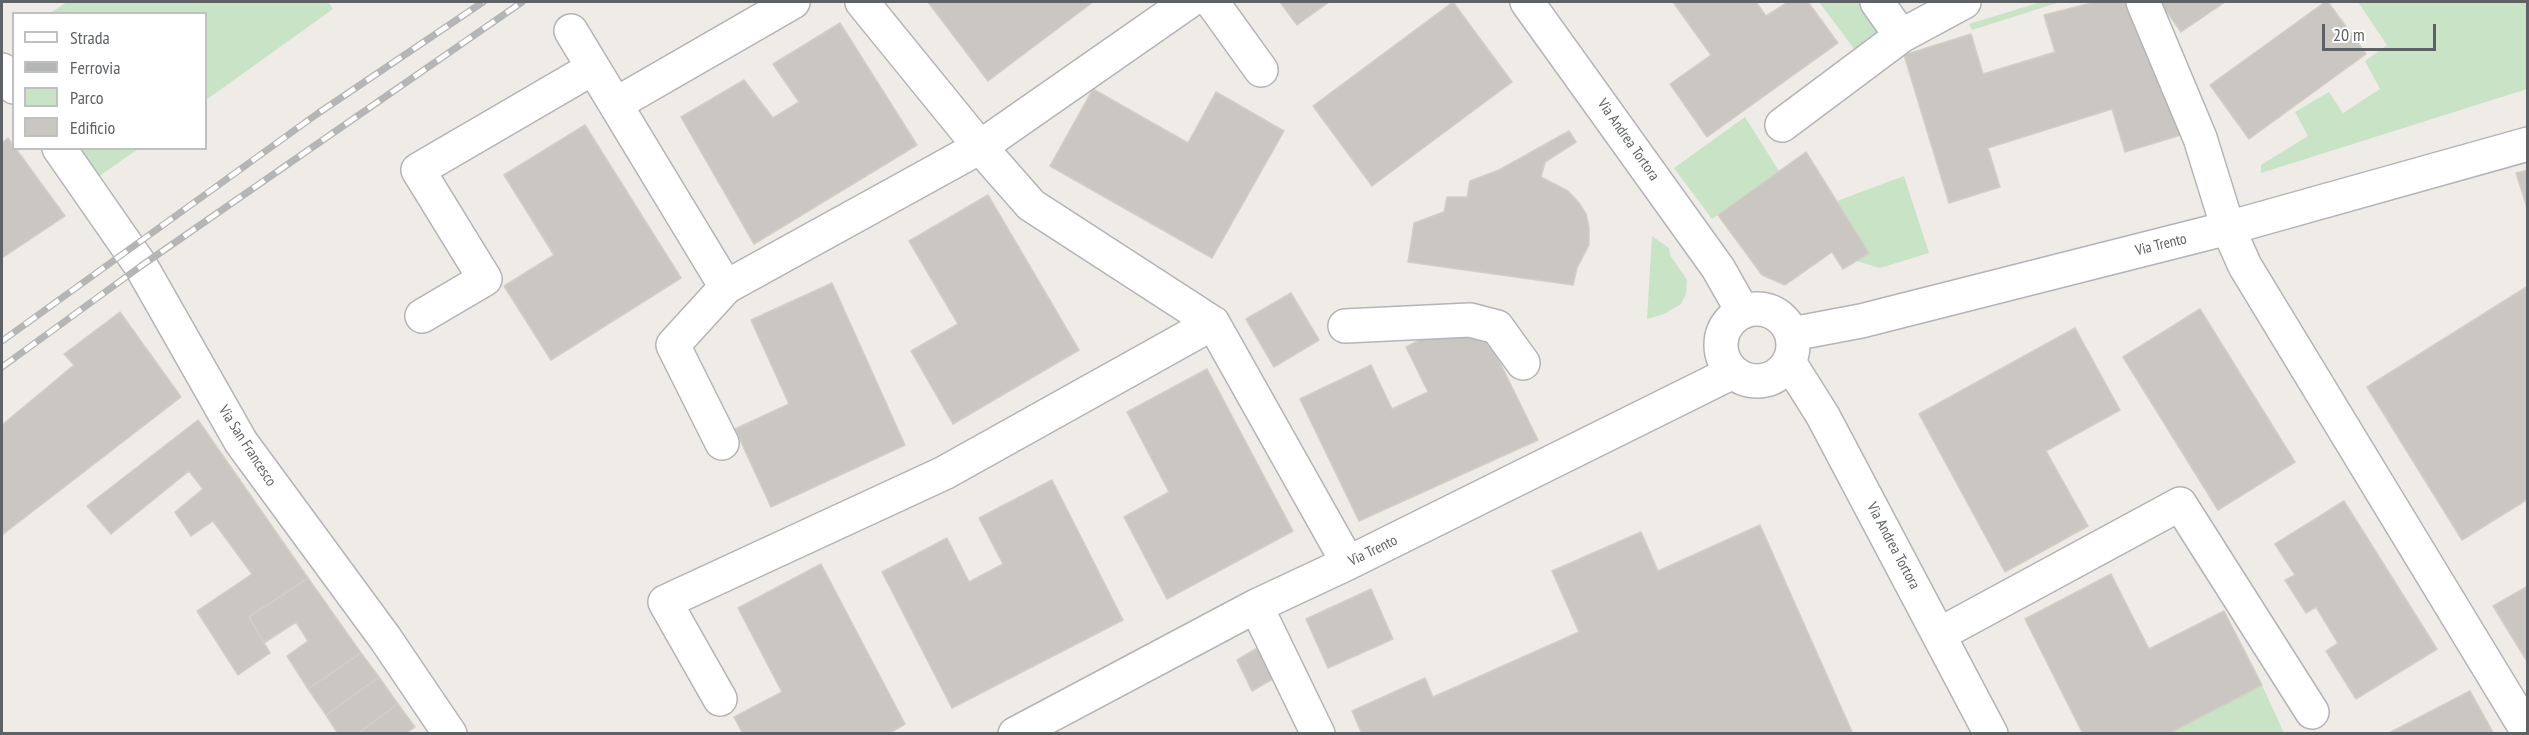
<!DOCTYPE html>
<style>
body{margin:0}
#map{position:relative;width:2529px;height:735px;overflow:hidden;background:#efece7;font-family:"PT Sans Narrow",sans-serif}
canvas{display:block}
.frame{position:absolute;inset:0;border:3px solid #5e6265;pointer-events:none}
.legend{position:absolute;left:12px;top:12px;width:195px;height:138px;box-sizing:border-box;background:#fff;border:2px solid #bfc0c1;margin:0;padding:8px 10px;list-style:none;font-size:18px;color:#5e6265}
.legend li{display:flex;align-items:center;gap:12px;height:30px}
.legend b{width:30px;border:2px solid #bfc0c1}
.scale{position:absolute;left:2322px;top:24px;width:114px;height:27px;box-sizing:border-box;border:3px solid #5e6265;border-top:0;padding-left:8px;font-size:18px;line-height:21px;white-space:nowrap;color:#5e6265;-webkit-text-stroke:4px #fff;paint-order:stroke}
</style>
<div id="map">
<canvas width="2529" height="735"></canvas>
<div class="frame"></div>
<ul class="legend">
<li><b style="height:8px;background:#fff"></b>Strada</li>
<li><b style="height:8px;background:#b4b5b5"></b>Ferrovia</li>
<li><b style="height:16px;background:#c9e3c6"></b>Parco</li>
<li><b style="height:16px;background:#cac7c3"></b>Edificio</li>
</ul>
<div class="scale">20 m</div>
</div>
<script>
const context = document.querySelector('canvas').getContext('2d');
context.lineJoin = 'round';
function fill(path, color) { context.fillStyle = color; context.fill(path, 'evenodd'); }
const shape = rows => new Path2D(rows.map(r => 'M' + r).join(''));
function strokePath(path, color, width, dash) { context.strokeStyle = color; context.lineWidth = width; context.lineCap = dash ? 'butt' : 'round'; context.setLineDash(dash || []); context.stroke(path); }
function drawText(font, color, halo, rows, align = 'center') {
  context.font = font + ' "PT Sans Narrow",sans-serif'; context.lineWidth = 6; context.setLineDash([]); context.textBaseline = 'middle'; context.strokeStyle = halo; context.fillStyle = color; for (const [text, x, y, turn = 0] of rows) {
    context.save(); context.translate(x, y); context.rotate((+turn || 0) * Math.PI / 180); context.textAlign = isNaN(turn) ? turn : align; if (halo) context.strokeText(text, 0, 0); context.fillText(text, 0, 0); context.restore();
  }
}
fill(shape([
 [67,2,328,2,333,9,206,100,206,14,50,13],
 [1819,2,1863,2,1883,28,1855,50],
 [2041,2,2060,2,1972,30,1969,24],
 [2358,2,2527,2,2527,89,2261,173,2261,165,2308,136,2295,112,2329,92,2343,113,2380,89,2365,61,2387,45],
 [1745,117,1779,171,1712,219,1674,168],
 [77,149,138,149,98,177],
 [1904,176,1929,253,1880,268,1856,261,1869,253,1837,201],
 [1652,236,1669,248,1670,255,1687,280,1686,294,1681,304,1664,314,1647,319],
 [2262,685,2284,733,2168,734]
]), '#c9e3c6');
const building = shape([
 [928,2,1093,2,988,81,928,2],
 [1280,2,1329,2,1297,25,1280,2],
 [1453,2,1512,82,1372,186,1313,106,1453,2],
 [1673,2,1756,2,1766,16,1788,2,1808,2,1838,43,1707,137,1670,84,1711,55,1673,2],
 [2095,2,2132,2,2181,135,2125,152,2112,109,1988,148,2000,187,1949,203,1904,55,1971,34,1983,74,2055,52,2044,15,2095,2],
 [2160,2,2225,2,2181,32,2160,2],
 [2325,2,2328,2,2366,54,2249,139,2210,85,2325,2],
 [840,23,917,145,754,244,681,117,744,80,773,118,799,102,773,64,840,23],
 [1093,89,1188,143,1216,92,1284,131,1212,258,1050,166,1093,89],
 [585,125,681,278,551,360,504,286,554,255,504,175,585,125],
 [1569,131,1576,142,1545,162,1541,177,1568,191,1579,203,1586,214,1589,227,1589,245,1577,268,1573,285,1408,262,1414,223,1444,212,1447,197,1467,197,1470,181,1499,170,1569,131],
 [8,138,65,216,2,258,2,143,8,138],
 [1806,152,1869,253,1843,269,1832,252,1785,285,1762,275,1718,215,1806,152],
 [2528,170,2528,211,2516,173,2528,170],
 [988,195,1079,350,953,424,911,351,958,324,909,241,988,195],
 [832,283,905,445,771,507,735,429,789,404,751,320,832,283],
 [2528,286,2528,499,2462,540,2367,387,2528,286],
 [1291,293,1319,340,1274,367,1246,319,1291,293],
 [2200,309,2295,462,2218,510,2123,357,2200,309],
 [120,312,181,397,2,535,2,425,74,365,64,354,120,312],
 [1475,312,1538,440,1359,521,1300,399,1371,365,1392,409,1428,392,1406,347,1475,312],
 [2075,328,2120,410,2046,451,2088,526,2005,572,1919,414,2075,328],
 [1207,369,1293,531,1167,599,1124,517,1169,492,1127,412,1207,369],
 [198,420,308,578,249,617,270,653,238,675,197,611,252,574,213,521,191,536,175,512,203,489,189,471,111,534,87,506,198,420],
 [1052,480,1123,620,952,708,882,572,947,538,969,582,1003,564,979,518,1052,480],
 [2344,501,2437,649,2356,699,2326,651,2338,643,2316,607,2306,613,2285,580,2295,575,2275,544,2344,501],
 [1760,525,1853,734,1362,734,1352,711,1425,678,1433,697,1579,632,1552,571,1641,532,1658,571,1760,525],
 [821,564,905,724,888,734,743,734,734,717,782,692,738,608,821,564],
 [2111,574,2149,649,2224,611,2262,685,2168,734,2083,734,2025,619,2111,574],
 [308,578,361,653,308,689,287,656,308,641,296,622,264,643,249,617,308,578],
 [2528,586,2528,663,2493,606,2528,586],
 [1371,589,1393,639,1328,668,1306,619,1371,589],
 [1259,647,1276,677,1252,691,1237,660,1259,647],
 [361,653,379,677,326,715,308,689,361,653],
 [379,677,398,704,357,734,338,734,326,715,379,677],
 [2470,691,2494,734,2387,734,2470,691],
 [398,704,415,727,405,734,357,734,398,704]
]);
fill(building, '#cac7c3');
strokePath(building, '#d3cec5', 1.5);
const minor = shape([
 [862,2,980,147,1031,205,1213,323],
 [1212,2,1261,70],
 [1527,2,1718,268,1743,312],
 [1877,2,1901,36],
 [2143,2,2200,138,2228,228,2245,266,2528,732],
 [571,31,726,287],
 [2,70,14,87],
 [616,104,793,2],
 [1782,125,1901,36,1964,2],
 [59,148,141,266,241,442,385,638,450,734],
 '1721 345a36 36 0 1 1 72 0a36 36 0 1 1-72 0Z',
 [422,316,485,279,418,170,593,68],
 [1345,326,1470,320,1497,327,1523,363],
 [1792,334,1861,321,2228,228,2528,144],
 [1789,362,1823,416,1991,734],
 [722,443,673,345,726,287,980,147,1188,2],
 [1256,606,1318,734],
 [1940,634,2180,504,2312,712],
 [720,699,665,602,944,473,1213,323,1348,563],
 [1015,734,1256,606,1348,563,1733,372]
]);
strokePath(minor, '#b2b4b7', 36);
strokePath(minor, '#fff', 33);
const rail = shape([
 [2,341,317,114,483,2],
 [2,367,141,266,522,2]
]);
strokePath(rail, '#b4b5b5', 7);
strokePath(rail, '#fff', 4.5, [14]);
drawText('15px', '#5e6265', '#fff', [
 ["Via Andrea Tortora",1628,140,55],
 ["Via Trento",2161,245,-14],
 ["Via San Francesco",247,446,57],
 ["Via Andrea Tortora",1893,546,62],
 ["Via Trento",1373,551,-26]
]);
</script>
